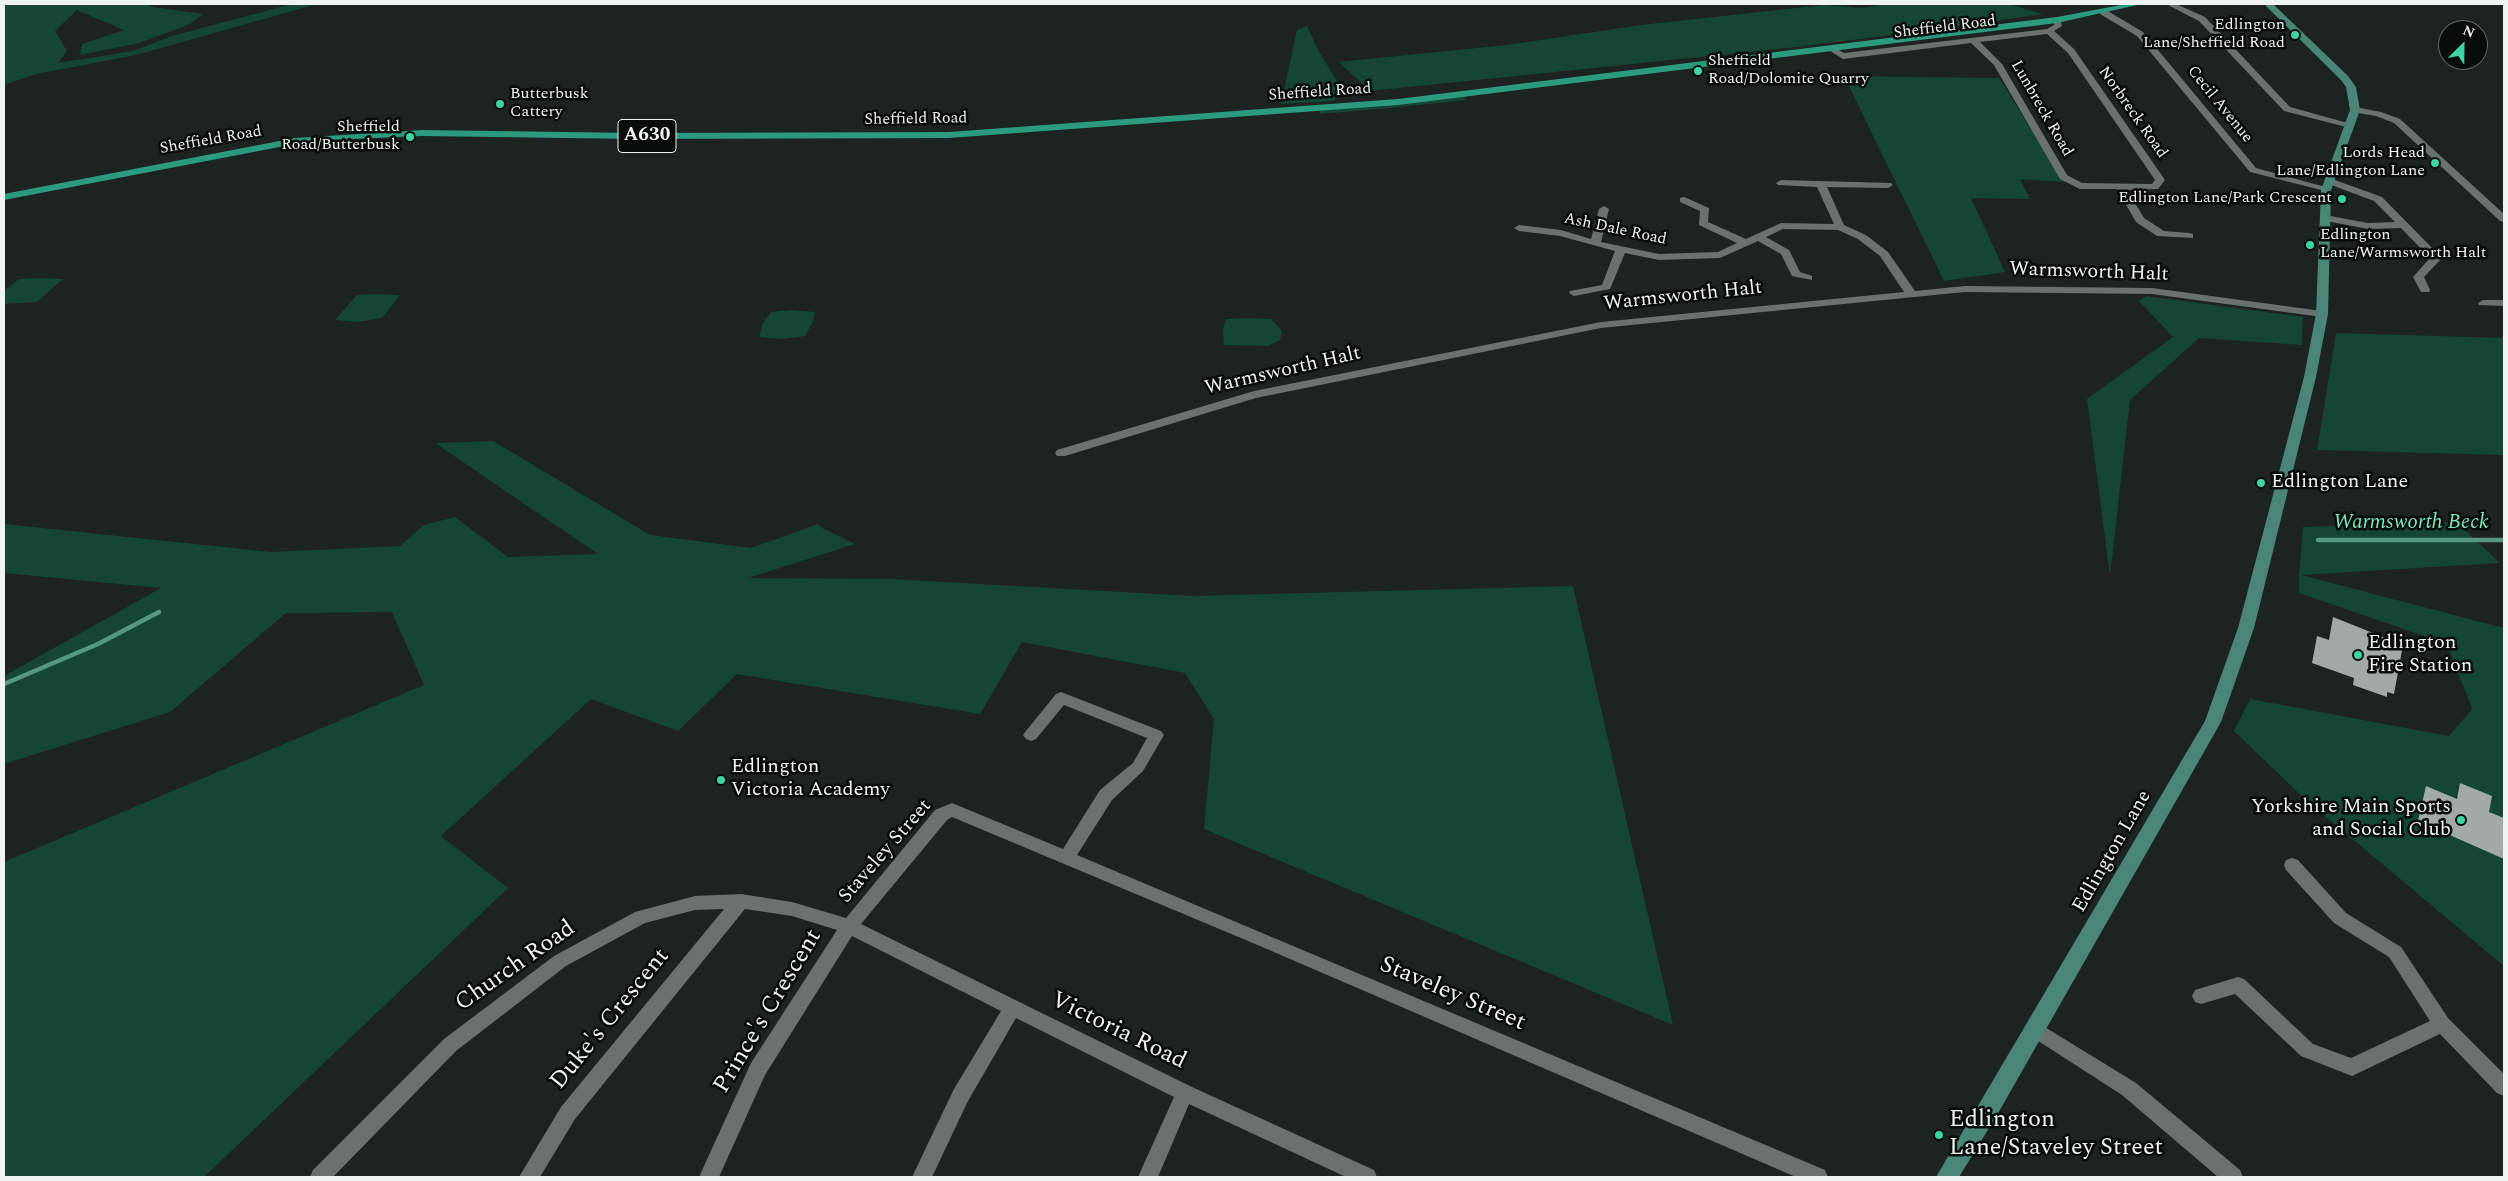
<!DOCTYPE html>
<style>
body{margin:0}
#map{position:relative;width:2508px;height:1181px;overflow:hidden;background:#1c2320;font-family:Spectral,serif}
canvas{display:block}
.frame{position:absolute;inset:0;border:5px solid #eff4f2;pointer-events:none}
.north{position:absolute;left:2438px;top:20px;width:50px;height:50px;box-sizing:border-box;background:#080c0a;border:1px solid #646967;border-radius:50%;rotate:23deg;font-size:14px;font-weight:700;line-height:20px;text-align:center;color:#eff4f2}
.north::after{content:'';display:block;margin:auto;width:18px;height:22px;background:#3cd4a3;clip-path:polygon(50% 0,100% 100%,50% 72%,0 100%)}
</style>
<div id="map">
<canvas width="2508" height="1181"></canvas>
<div class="frame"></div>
<div class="north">N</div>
</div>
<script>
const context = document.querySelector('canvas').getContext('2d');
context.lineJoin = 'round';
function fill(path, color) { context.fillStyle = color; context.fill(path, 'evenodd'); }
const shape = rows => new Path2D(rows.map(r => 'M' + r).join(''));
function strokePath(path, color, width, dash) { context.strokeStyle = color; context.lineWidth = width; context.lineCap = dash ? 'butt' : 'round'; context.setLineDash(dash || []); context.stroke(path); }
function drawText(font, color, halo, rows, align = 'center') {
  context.font = font + ' Spectral,serif'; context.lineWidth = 5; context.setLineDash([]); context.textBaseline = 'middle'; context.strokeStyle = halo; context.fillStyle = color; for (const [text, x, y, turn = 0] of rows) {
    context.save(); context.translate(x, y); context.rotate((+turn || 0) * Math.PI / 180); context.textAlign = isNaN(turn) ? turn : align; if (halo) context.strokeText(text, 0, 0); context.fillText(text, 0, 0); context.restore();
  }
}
fill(shape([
 [4,4,146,4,153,7,203,14,190,24,139,43,80,55,82,44,124,30,77,10,55,31,67,51,58,63,133,51,172,36,292,4,317,4,136,55,36,74,4,85],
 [1889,4,2009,4,2043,14,1980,23,1962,22,1961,26,1797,47,1370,91,1339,62,1507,45,1641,25,1824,5,1860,8],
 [1307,26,1318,50,1343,91,1333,101,1281,104,1297,30],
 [1844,76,1999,78,2064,182,2020,179,2030,199,1971,198,2005,272,1944,281],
 [1465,96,1467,100,1380,109,1320,114,1319,110],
 [40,278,63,279,37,302,4,304,5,290,19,279],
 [377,294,400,295,382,318,358,322,335,320,357,295],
 [2146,296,2303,317,2302,345,2199,338,2130,400,2110,576,2087,399,2173,337,2139,301],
 [791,310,815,312,813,322,805,336,783,339,759,337,763,323,771,312],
 [1246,318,1271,319,1282,331,1280,340,1268,346,1224,345,1223,330,1226,319],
 [2336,333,2504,338,2504,455,2317,450],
 [493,441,650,535,751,548,818,524,822,528,855,544,748,578,891,579,1193,596,1573,586,1673,1025,1204,829,1214,719,1185,673,1022,642,980,714,737,674,678,731,591,699,441,836,508,888,204,1177,4,1177,4,862,424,685,392,612,286,613,170,712,4,764,4,676,161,588,4,573,4,524,271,552,400,546,424,525,455,517,508,557,598,554,435,443],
 [2456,522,2500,563,2301,575,2504,628,2504,966,2306,800,2234,731,2250,699,2449,736,2472,709,2447,644,2299,593,2299,575,2303,527]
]), '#154635');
strokePath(shape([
 [2318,540,2504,540],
 [4,684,98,644,159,612]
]), '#569682', 4.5);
fill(shape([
 [2333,617,2403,645,2394,694,2387,692,2387,697,2353,685,2354,678,2312,663,2317,636,2329,640],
 [2460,783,2492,796,2489,812,2504,818,2504,859,2418,821,2426,786,2457,799]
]), '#a1aaa6');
fill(shape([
 [2166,4,2176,4,2205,17,2290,107,2355,125,2350,128,2284,111,2199,21,2166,4],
 [2100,10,2106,10,2143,32,2256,168,2329,188,2329,192,2250,172,2137,36,2100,14,2100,10],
 [2054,18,2060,18,2062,26,2054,31,2074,49,2165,180,2158,189,2127,190,2144,218,2164,231,2189,233,2193,234,2193,238,2157,236,2136,222,2117,189,2080,189,2060,179,1994,65,1971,43,1843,59,1827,49,1831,46,1844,53,2047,29,2054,25,2054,18],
 [2047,34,2068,53,2155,180,2152,184,2082,183,2067,175,2002,64,1980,42,2047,34],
 [2355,107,2381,112,2400,119,2504,214,2504,222,2500,221,2394,123,2376,116,2352,112,2352,108,2355,107],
 [2326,179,2332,179,2382,197,2440,256,2440,260,2424,277,2430,290,2429,292,2421,292,2413,277,2430,258,2401,228,2368,229,2321,220,2321,216,2325,215,2368,223,2395,222,2374,201,2326,183,2326,179],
 [1781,180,1891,183,1893,185,1888,188,1827,187,1844,225,1866,235,1888,252,1915,291,1965,286,2152,288,2322,311,2328,314,2322,317,2152,294,1965,292,1601,328,1256,398,1065,456,1057,456,1055,453,1057,450,1254,391,1601,322,1904,292,1880,256,1858,239,1838,230,1783,229,1766,237,1789,250,1800,272,1812,276,1812,280,1792,276,1781,254,1758,241,1720,258,1659,260,1625,253,1610,289,1574,296,1569,293,1570,291,1602,285,1615,251,1560,236,1519,231,1514,228,1519,225,1561,230,1591,239,1599,209,1604,206,1609,209,1601,242,1659,254,1718,252,1737,243,1699,225,1700,211,1680,202,1680,198,1684,197,1709,208,1708,222,1746,239,1781,223,1834,224,1817,187,1778,185,1776,183,1781,180],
 [2483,300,2504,300,2504,306,2479,305,2478,303,2483,300],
 [1061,692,1161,731,1164,735,1143,771,1112,800,1077,855,1825,1170,1828,1177,1796,1177,1260,946,952,817,947,820,861,924,1192,1087,1374,1170,1377,1177,1346,1177,1189,1104,1158,1177,1138,1177,1174,1097,1016,1018,968,1101,932,1177,912,1177,954,1089,1001,1011,852,936,765,1075,719,1177,699,1177,751,1063,837,930,792,916,745,909,575,1119,540,1177,519,1177,561,1107,724,909,695,910,645,923,566,966,456,1051,333,1177,310,1177,313,1170,444,1039,554,956,635,912,695,896,741,894,792,902,846,918,935,810,952,803,1063,849,1100,790,1133,763,1147,738,1064,705,1036,739,1031,741,1026,739,1023,735,1026,731,1056,694,1061,692],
 [2292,858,2298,860,2346,913,2401,947,2448,1018,2504,1074,2504,1096,2497,1093,2440,1034,2352,1076,2301,1056,2235,994,2201,1004,2195,1002,2192,996,2195,990,2238,977,2244,979,2313,1044,2351,1058,2430,1021,2389,957,2334,923,2286,870,2284,865,2286,860,2292,858],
 [2035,1021,2136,1083,2240,1170,2243,1177,2218,1177,2122,1095,2029,1035,2026,1029,2029,1023,2035,1021]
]), '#69726e');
fill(shape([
 [2264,4,2273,4,2348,76,2356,87,2360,110,2331,190,2328,314,2316,377,2254,628,2221,722,1997,1115,1959,1177,1936,1177,2205,721,2238,628,2304,377,2316,314,2321,190,2350,110,2346,87,2341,80,2264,4]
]), '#4a8676');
fill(shape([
 [2126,4,2142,4,2057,23,1398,105,949,138,637,139,422,136,352,139,295,144,4,200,4,194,295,138,422,130,637,133,949,132,1398,99,2057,17,2126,4]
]), '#2b9a7d');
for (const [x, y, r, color] of [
 [2295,35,5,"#3cd4a3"],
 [1698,71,5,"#3cd4a3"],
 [500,104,5,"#3cd4a3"],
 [410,137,5,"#3cd4a3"],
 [2435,163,5,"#3cd4a3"],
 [2342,199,5,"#3cd4a3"],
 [2310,245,5,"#3cd4a3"],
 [2261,483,5,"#3cd4a3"],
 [2358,655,5,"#3cd4a3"],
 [721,780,5,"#3cd4a3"],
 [2461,820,5,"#3cd4a3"],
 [1939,1135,5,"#3cd4a3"]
]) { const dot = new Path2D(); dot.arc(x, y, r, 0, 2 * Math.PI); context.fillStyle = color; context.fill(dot); strokePath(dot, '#080c0a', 2); }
drawText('16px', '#eff4f2', '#080c0a', [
 ["Edlington",2285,26],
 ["Lane/Sheffield Road",2285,44],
 ["Sheffield",1708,62,"left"],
 ["Road/Dolomite Quarry",1708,80,"left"],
 ["Butterbusk",510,95,"left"],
 ["Cattery",510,113,"left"],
 ["Sheffield",400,128],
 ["Road/Butterbusk",400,146],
 ["Lords Head",2425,154],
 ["Lane/Edlington Lane",2425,172],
 ["Edlington Lane/Park Crescent",2332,199],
 ["Edlington",2320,236,"left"],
 ["Lane/Warmsworth Halt",2320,254,"left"]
], 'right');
drawText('16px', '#eff4f2', '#080c0a', [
 ["Sheffield Road",1945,28,-7],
 ["Sheffield Road",1320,93,-4],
 ["Cecil Avenue",2219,105,51],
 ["Lunbreck Road",2041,109,60],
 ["Norbreck Road",2132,113,55],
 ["Sheffield Road",916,120,-1],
 ["Sheffield Road",211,141,-10],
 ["Ash Dale Road",1615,230,12]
]);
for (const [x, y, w] of [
 [647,136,58]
]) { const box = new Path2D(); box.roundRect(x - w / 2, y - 16.5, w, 33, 4); context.fillStyle = '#080c0a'; context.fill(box); strokePath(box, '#eff4f2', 1); }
drawText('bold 19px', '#eff4f2', null, [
 ["A630",647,136]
]);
drawText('20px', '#eff4f2', '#080c0a', [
 ["Warmsworth Halt",2089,273,2],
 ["Warmsworth Halt",1683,297,-6],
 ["Warmsworth Halt",1283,372,-13],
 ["Staveley Street",886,852,-49],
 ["Edlington Lane",2113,852,-60]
]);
drawText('20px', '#eff4f2', '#080c0a', [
 ["Edlington Lane",2271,483],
 ["Edlington",2368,644],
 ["Fire Station",2368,667],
 ["Edlington",731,768],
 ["Victoria Academy",731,791],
 ["Yorkshire Main Sports",2451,808,"right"],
 ["and Social Club",2451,831,"right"]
], 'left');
drawText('italic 21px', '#7aebc1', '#080c0a', [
 ["Warmsworth Beck",2411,524]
]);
drawText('24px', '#eff4f2', '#080c0a', [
 ["Church Road",516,967,-35],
 ["Staveley Street",1452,995,23],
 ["Prince's Crescent",769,1012,-59],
 ["Duke's Crescent",611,1020,-51],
 ["Victoria Road",1118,1032,26]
]);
drawText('24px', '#eff4f2', '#080c0a', [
 ["Edlington",1949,1121],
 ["Lane/Staveley Street",1949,1149]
], 'left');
</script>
